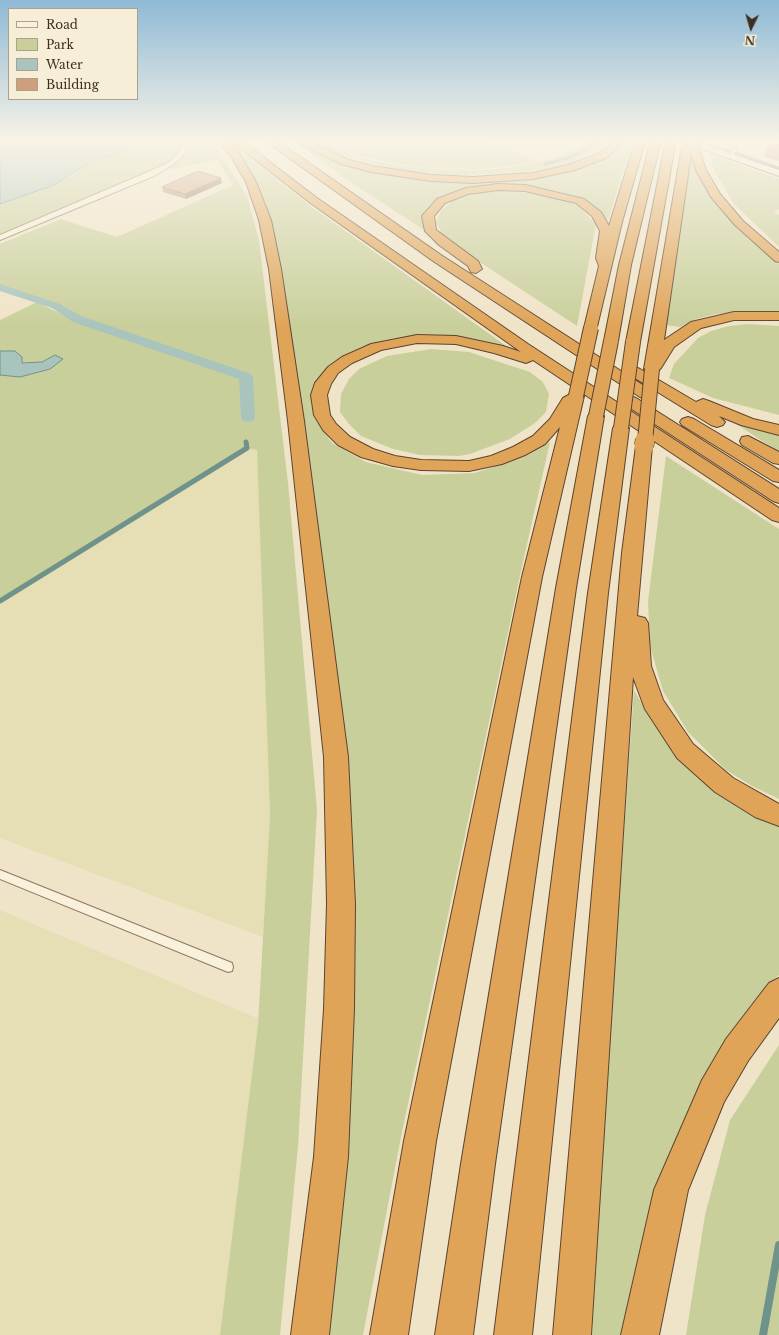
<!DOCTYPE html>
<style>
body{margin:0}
#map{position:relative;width:779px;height:1335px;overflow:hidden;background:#f0e4c8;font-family:"Libre Baskerville",serif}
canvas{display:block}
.legend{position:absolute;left:8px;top:8px;width:130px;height:92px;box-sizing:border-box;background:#f7eed8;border:1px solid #ada18e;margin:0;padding:5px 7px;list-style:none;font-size:12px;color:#3d2e20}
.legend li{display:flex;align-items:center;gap:8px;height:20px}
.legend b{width:20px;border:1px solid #ada18e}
.north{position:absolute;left:731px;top:8px;width:40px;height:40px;-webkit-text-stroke:3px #f7eed8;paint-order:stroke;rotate:185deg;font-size:11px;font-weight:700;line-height:16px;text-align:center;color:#3d2e20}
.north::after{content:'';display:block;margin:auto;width:14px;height:18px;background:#3d2e20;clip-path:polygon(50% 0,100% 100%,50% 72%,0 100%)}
</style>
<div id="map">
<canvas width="779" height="1335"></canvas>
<ul class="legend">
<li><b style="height:5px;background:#faf1dc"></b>Road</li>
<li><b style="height:11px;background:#c9cf9b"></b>Park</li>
<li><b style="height:11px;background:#a9c4bc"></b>Water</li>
<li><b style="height:11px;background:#cf9f7d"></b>Building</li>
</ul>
<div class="north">N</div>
</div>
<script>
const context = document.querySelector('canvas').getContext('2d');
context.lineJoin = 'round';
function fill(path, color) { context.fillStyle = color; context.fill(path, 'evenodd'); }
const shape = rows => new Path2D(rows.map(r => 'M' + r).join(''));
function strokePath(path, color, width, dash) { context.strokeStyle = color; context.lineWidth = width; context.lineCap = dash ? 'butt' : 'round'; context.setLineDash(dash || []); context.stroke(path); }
fill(shape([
 [247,448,257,450,261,546,270,815,263,937,0,838,0,600],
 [0,910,259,1019,220,1335,0,1335]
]), '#e6deb5');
fill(shape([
 [122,140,180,140,182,146,176,156,166,164,148,173,0,236,0,204,70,177,96,159,115,155,125,145],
 [188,140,212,140,247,196,259,240,288,483,317,810,298,1146,280,1335,220,1335,258,1025,270,815,257,450,246,448,0,600,0,375,20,377,50,369,55,355,42,362,21,363,15,351,0,351,0,320,37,302,69,318,76,315,60,305,0,285,0,244,61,219,117,237,233,185,217,160,168,170,185,156,189,145],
 [226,140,309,205,509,348,407,338,375,343,361,347,341,357,327,368,316,384,311,399,314,417,332,443,366,462,422,475,475,473,528,455,550,442,521,571,401,1137,363,1335,326,1335,352,926,349,782,303,420,281,268,266,203,250,172],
 [308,140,318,140,353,156,395,165,436,169,478,170,516,167,549,159,579,148,590,140,613,140,603,149,566,165,518,173,455,175,414,173,366,163,341,155],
 [321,140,486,140,536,161,514,166,477,169,434,168,398,164,355,155],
 [627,140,633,140,608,221,602,213,584,201,557,192,526,187,464,190,448,194,436,199,427,207,422,215,424,230,349,181,296,143,350,165,474,181,575,169,591,164,606,157],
 [710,154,779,179,779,209,774,213,779,215,779,247,734,204,714,170],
 [691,158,707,189,721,209,748,238,779,264,779,313,745,312,716,314,696,319,680,327,666,325],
 [494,191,514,191,555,197,578,206,596,224,577,326,472,257,441,233,436,222,441,211,452,201,470,195],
 [748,324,779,326,779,415,713,398,669,378,674,364,698,338,711,331,729,326],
 [431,349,469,352,530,372,543,382,549,394,546,412,535,423,510,439,470,454,459,456,420,455,393,449,361,436,349,424,340,412,341,394,349,379,359,369,387,356],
 [735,423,779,434,779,451,762,441],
 [666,456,779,529,779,799,752,786,726,770,688,732,663,691,650,646,648,601],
 [634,690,653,723,679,754,779,825,779,975,771,982,625,1335,592,1335,599,1187],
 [779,1045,779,1335,686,1335,705,1215,730,1120]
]), '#c9cf9b');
const water = shape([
 [0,140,122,140,125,145,124,148,115,155,96,159,54,185,0,204,0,140],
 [0,351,15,351,22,357,22,363,42,362,55,355,63,359,50,369,20,377,0,375,0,351]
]);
fill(water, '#a9c4bc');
strokePath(water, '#6f938a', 1);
strokePath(shape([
 [725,150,731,152],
 [736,153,779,168],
 [545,164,565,159,589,148,598,140]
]), '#6f938a', 3);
strokePath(shape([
 [0,601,247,448,246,442]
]), '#6f938a', 5);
strokePath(shape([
 [763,1335,779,1245]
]), '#6f938a', 8);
fill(shape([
 [0,284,60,304,81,316,251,374,253,377,255,418,253,421,248,422,243,421,241,418,239,379,73,322,52,308,0,291,0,284]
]), '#a9c4bc');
const service = shape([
 [734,147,737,148,734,155,727,157,727,155,731,153,734,147],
 [0,870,232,963,233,967,232,971,228,972,0,879,0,870]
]);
const minor = shape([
 [180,140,186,140,188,145,182,157,172,165,154,176,0,240,0,235,148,172,168,163,177,155,182,145,180,140]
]);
const secondary = shape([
 [677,140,692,140,779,170,779,176,677,140]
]);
const motorway = shape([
 [217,140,227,140,239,153,256,182,271,220,281,269,304,421,348,757,355,904,354,1009,348,1157,329,1335,291,1335,314,1157,324,1009,327,904,324,757,288,421,269,269,259,220,246,182,231,156,217,140],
 [230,140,241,140,317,198,528,344,779,508,779,522,772,520,533,360,526,363,494,353,456,344,417,343,381,350,352,363,338,373,331,384,327,395,330,415,336,424,350,437,373,449,395,456,421,460,469,461,491,456,513,447,533,436,550,419,563,398,576,391,582,393,584,396,542,577,436,1141,408,1335,370,1335,404,1141,522,577,560,427,545,444,525,455,502,464,469,471,421,470,393,466,361,457,338,445,323,430,314,415,311,395,315,383,328,367,342,357,371,344,417,335,456,336,503,346,521,352,309,202,230,140],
 [264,140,276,140,441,255,652,391,654,394,652,397,646,399,640,397,433,261,264,140],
 [293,140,306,140,349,160,372,166,431,175,473,177,533,173,568,165,598,154,617,140,628,140,606,158,575,170,533,179,473,183,431,181,371,172,341,164,293,140],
 [651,140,661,140,631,265,618,341,616,344,611,345,606,344,604,341,619,265,651,140],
 [666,140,676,140,640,342,638,345,633,346,628,345,626,342,666,140],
 [639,142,644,145,622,222,596,331,591,332,586,331,584,328,599,266,596,258,600,231,592,216,576,203,525,191,498,190,468,194,445,203,434,216,436,230,478,261,482,269,476,273,471,272,468,266,439,245,425,231,422,216,437,199,466,188,498,184,525,185,584,199,601,212,609,226,634,145,639,142],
 [687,143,698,146,706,170,720,194,743,221,779,252,779,262,775,261,735,225,711,197,696,170,691,154,664,340,691,322,734,312,779,312,779,320,734,320,701,328,674,347,661,368,657,372,652,374,647,372,644,369,682,146,687,143],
 [635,367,640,369,696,402,703,399,709,401,753,419,779,425,779,435,741,425,719,416,725,422,723,425,717,427,711,425,630,375,627,372,630,369,635,367],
 [630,396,636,398,779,489,779,503,773,501,624,404,622,401,624,398,630,396],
 [596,411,602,413,604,416,576,588,495,1164,473,1335,435,1335,461,1164,556,588,588,416,590,413,596,411],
 [688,417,694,419,779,470,779,482,773,481,682,425,680,422,682,419,688,417],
 [621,423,627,425,629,428,608,593,532,1335,494,1335,588,593,613,428,615,425,621,423],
 [748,436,779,452,779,464,773,463,742,445,740,441,742,437,748,436],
 [644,441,650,442,652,446,637,616,645,618,648,623,651,666,663,700,693,744,733,778,779,804,779,826,755,817,715,792,677,758,645,709,633,677,591,1335,553,1335,622,553,636,446,638,442,644,441],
 [779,978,779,1018,748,1061,724,1102,688,1190,659,1335,621,1335,654,1190,702,1080,726,1039,769,983,779,978]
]);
strokePath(service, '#8d765c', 2);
strokePath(minor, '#8d765c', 2);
strokePath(secondary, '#6f573f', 2);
strokePath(motorway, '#5b4430', 2);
fill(service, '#faf1dc');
fill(minor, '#faf1dc');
fill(secondary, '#faf1dc');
fill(motorway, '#e0a458');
const motorwayBridgeFar2 = shape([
 [692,140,694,148]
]);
const motorwayBridgeFar1 = shape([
 [576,396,591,328],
 [596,416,611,341],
 [621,428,633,342],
 [645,441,652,369]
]);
const motorwayBridge = shape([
 [644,446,645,440]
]);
strokePath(motorwayBridgeFar2, '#5b4430', 12, []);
strokePath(motorwayBridgeFar1, '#5b4430', 16, []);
strokePath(motorwayBridge, '#5b4430', 20, []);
strokePath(motorwayBridgeFar2, '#e0a458', 11);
strokePath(motorwayBridgeFar1, '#e0a458', 14);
strokePath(motorwayBridge, '#e0a458', 19);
fill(shape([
 [779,144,779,161,765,157,767,147],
 [222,183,186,199,163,192,162,187]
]), '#b2896c');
fill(shape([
 [221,178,222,183,186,199,185,194]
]), '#916f58');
const building = shape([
 [779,144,779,151,767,147,779,144],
 [198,171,221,178,185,194,162,187,198,171]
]);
fill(building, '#cf9f7d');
strokePath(building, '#916f58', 1);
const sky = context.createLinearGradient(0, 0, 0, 327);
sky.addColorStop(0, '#8fbad6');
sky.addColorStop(0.43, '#f8f3e6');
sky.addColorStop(1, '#f8f3e600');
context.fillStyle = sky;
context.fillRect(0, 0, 779, 327);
</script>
